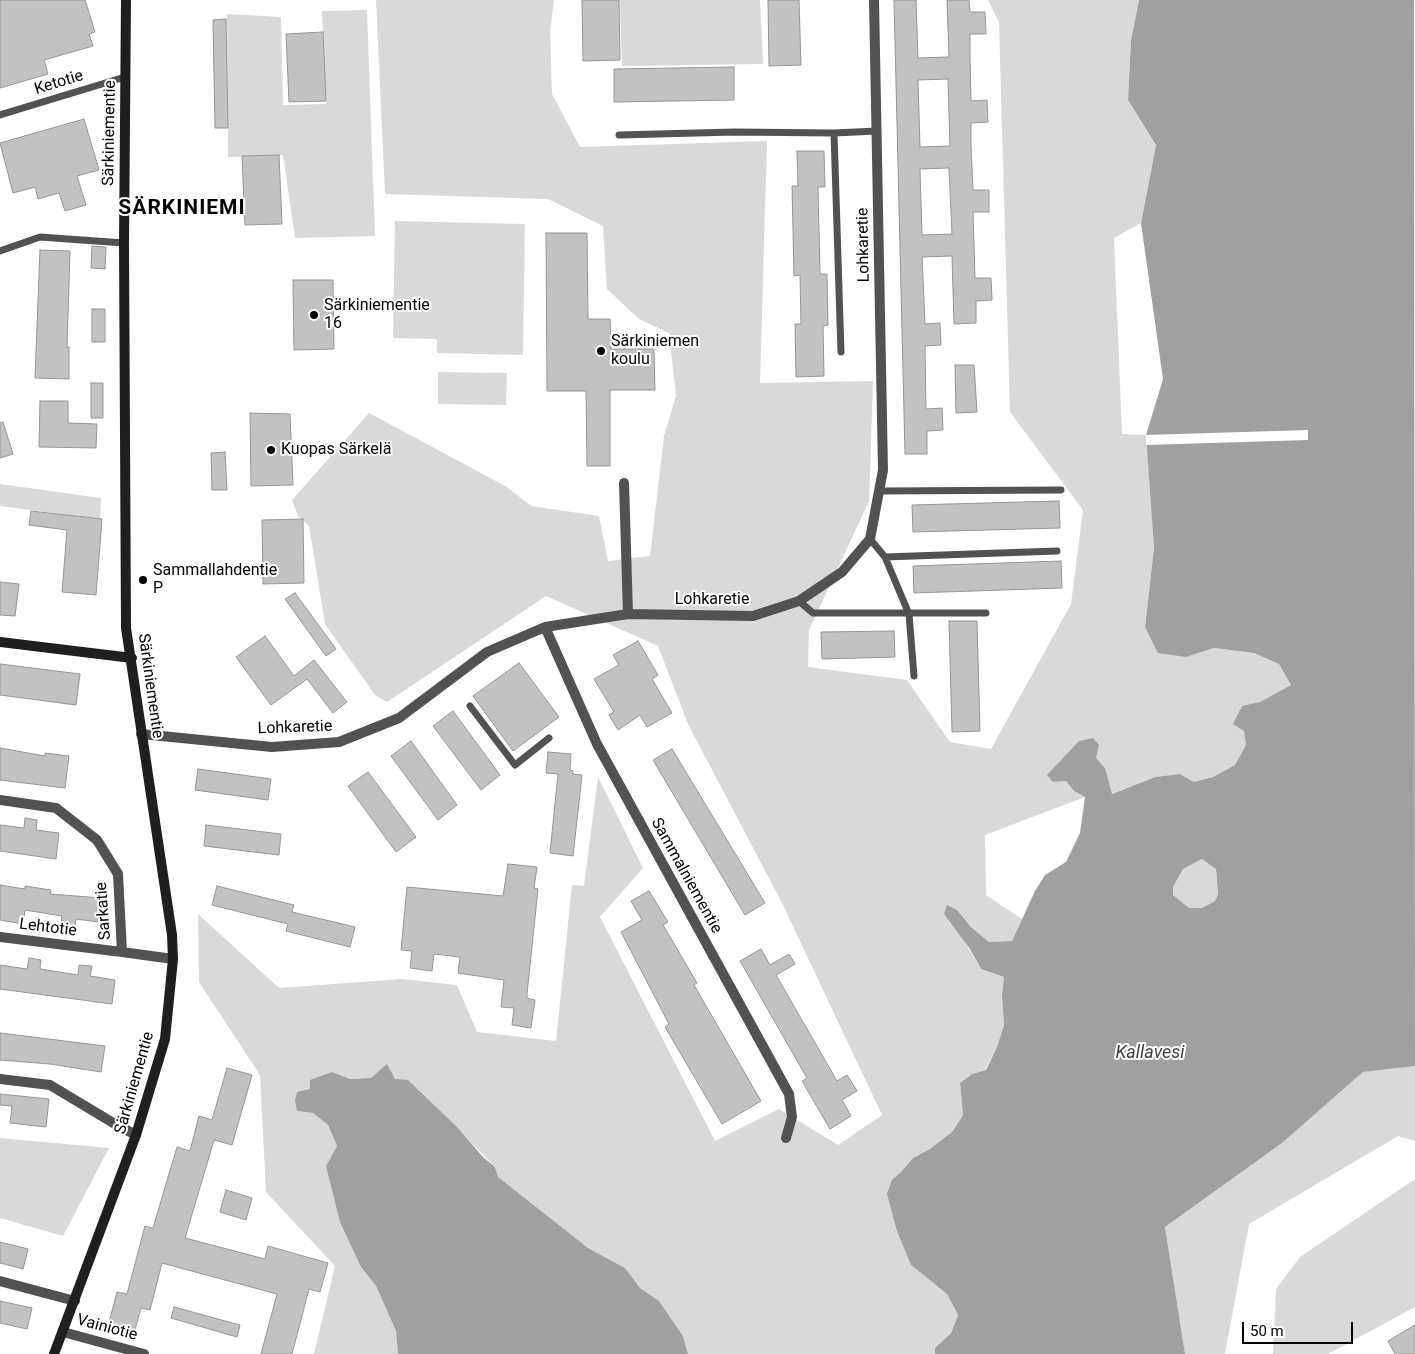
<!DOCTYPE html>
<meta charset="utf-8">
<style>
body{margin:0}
#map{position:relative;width:1415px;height:1354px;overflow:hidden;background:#fff;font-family:Roboto,sans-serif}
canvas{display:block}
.scale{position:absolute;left:1242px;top:1322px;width:111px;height:22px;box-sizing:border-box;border:2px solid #000;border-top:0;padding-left:6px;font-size:15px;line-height:18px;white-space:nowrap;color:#000;-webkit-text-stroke:4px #fff;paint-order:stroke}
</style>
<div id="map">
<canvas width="1415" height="1354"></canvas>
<div class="scale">50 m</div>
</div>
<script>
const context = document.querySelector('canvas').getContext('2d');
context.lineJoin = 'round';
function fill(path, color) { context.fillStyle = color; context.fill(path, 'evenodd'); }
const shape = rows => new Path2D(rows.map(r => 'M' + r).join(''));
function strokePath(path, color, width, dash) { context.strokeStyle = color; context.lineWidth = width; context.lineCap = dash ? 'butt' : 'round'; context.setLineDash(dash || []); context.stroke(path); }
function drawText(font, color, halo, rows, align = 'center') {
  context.font = font + ' Roboto,sans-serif'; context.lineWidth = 4; context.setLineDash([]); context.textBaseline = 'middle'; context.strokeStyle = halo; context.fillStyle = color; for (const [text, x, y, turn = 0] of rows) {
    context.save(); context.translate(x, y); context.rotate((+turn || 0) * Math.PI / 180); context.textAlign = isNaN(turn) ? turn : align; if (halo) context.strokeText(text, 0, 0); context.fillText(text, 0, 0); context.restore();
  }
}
fill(shape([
 [376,0,554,0,550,32,552,94,580,147,767,141,760,383,873,381,869,501,809,630,808,667,907,680,950,742,991,749,1071,604,1083,510,1010,412,999,22,988,0,1139,0,1131,40,1128,100,1156,145,1141,223,1114,238,1122,434,1146,435,1149,472,1154,548,1145,627,1186,657,1214,648,1254,653,1279,664,1291,685,1260,702,1242,707,1246,745,1235,765,1213,777,1194,782,1180,774,1155,777,1111,794,1105,768,1079,741,1070,753,1059,762,1053,782,1066,780,1074,791,1085,797,985,835,986,895,1022,919,1012,941,989,942,971,927,957,910,947,906,960,934,981,969,1004,977,1002,995,1004,1025,997,1047,985,1070,972,1074,960,1083,963,1115,953,1131,930,1149,913,1158,902,1171,892,1180,911,1265,947,1294,958,1315,951,1333,935,1348,935,1354,688,1354,683,1336,659,1301,640,1288,625,1268,588,1248,497,1177,495,1167,418,1089,371,1078,350,1079,332,1072,310,1089,297,1111,313,1113,328,1125,337,1146,326,1166,361,1267,376,1286,396,1331,398,1354,314,1354,335,1266,266,1192,260,1075,199,982,198,914,279,988,402,979,457,985,477,1032,556,1041,572,885,584,886,598,777,643,868,600,917,715,1141,779,1109,838,1145,882,1115,782,903,688,724,658,646,546,596,387,702,375,695,325,624,309,526,298,516,292,500,369,413,507,487,531,506,599,516,608,561,650,556,664,436,676,396,669,333,639,319,607,289,603,226,548,199,385,194],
 [620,0,760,0,763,64,622,66],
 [367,10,375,236,295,238,283,155,228,157,227,14,281,17,283,105,326,104,322,11],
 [395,221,525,224,523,355,437,353,437,339,393,338],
 [438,372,507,373,506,405,438,404],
 [0,484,101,498,100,519,0,506],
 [1202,859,1216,869,1218,894,1215,901,1202,908,1189,908,1172,895,1173,887,1183,869],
 [1415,1066,1415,1141,1398,1136,1249,1224,1225,1354,1185,1354,1165,1227,1282,1143,1363,1072],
 [0,1138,109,1148,63,1236,0,1218],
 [1415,1179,1415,1307,1328,1354,1273,1354,1276,1289,1300,1257]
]), '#d9d9d9');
fill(shape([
 [1139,0,1414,0,1415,1066,1363,1072,1282,1143,1165,1227,1185,1354,935,1354,935,1348,951,1333,958,1315,947,1294,911,1265,897,1231,887,1194,892,1180,902,1171,913,1158,930,1149,953,1131,963,1115,960,1083,972,1074,986,1070,997,1047,1004,1025,1002,995,1004,977,981,969,970,949,944,914,947,905,957,910,971,927,989,942,1012,941,1035,891,1045,875,1066,862,1080,833,1085,797,1074,791,1066,781,1053,782,1047,775,1079,741,1093,738,1099,745,1096,758,1105,768,1112,794,1155,777,1180,774,1194,782,1213,777,1235,765,1246,745,1244,731,1233,724,1242,706,1260,702,1291,685,1279,664,1254,653,1214,648,1186,657,1158,653,1145,627,1154,548,1146,435,1163,379,1141,223,1156,145,1128,100,1131,40],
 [1202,859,1216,869,1218,894,1215,901,1202,908,1189,908,1173,895,1173,887,1183,869],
 [387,1064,395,1079,408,1080,456,1126,483,1157,495,1167,498,1177,588,1248,625,1268,640,1288,659,1301,683,1336,688,1354,398,1354,396,1331,376,1286,361,1267,340,1222,326,1166,337,1146,328,1125,313,1113,297,1111,295,1101,297,1092,310,1089,310,1080,332,1072,350,1079,371,1078]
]), '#a0a0a0');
fill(shape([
 [1308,430,1308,440,1146,445,1146,435]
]), '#fff');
const building = shape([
 [0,0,85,0,95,32,89,34,93,46,44,60,48,74,0,88,0,0],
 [582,0,619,0,620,60,583,61,582,0],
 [768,0,799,0,801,65,769,66,768,0],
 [894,0,916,0,918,58,949,57,947,0,969,0,970,12,985,12,986,34,970,34,970,57,971,101,987,100,988,122,971,123,971,146,973,190,989,190,989,212,973,212,975,278,991,278,992,300,976,301,976,323,954,324,952,256,922,257,925,324,940,323,941,345,925,346,926,409,942,408,943,430,927,431,927,454,905,454,894,0],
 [948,79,950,146,920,147,918,80,948,79],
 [949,168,952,234,922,235,920,169,949,168],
 [226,19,228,128,215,128,213,20,226,19],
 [323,32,326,101,289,102,286,34,323,32],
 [734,67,734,100,614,102,614,69,734,67],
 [84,119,99,170,77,176,86,205,65,211,59,193,38,199,35,187,13,193,0,143,84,119],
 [797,151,824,151,825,187,818,187,820,274,827,274,828,325,823,326,824,376,796,377,795,324,801,324,800,275,794,276,792,186,798,186,797,151],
 [279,155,282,224,245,225,242,156,279,155],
 [546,233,587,233,588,319,610,319,611,349,654,349,655,390,610,390,610,466,587,466,586,391,547,391,546,233],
 [92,246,106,247,105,269,91,268,92,246],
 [40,250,70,251,67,347,69,347,69,379,35,378,40,250],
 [293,280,333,280,334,349,294,350,293,280],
 [92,309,105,309,105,342,92,342,92,309],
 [955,365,974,365,977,412,956,413,955,365],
 [91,383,103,383,103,418,91,418,91,383],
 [40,401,68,401,68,423,97,424,96,448,39,447,40,401],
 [250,413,290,414,293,485,251,486,250,413],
 [3,422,13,454,0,458,0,423,3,422],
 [225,452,227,490,212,490,211,453,225,452],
 [1059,501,1060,528,913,532,912,505,1059,501],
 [31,511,102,519,96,595,62,592,67,530,29,525,31,511],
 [303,519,304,583,263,584,262,520,303,519],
 [1061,561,1062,588,914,593,913,566,1061,561],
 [0,582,19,584,15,616,0,615,0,582],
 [295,593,336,649,326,656,285,599,295,593],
 [949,621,977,621,980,731,952,732,949,621],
 [894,631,895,657,822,659,821,632,894,631],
 [265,636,294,676,314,660,347,702,333,713,307,679,271,705,236,657,265,636],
 [638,641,658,675,652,679,672,713,647,727,640,715,618,730,609,715,614,712,594,679,619,665,613,655,638,641],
 [519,663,559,717,513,751,473,696,519,663],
 [0,664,80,674,76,705,0,695,0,664],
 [453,711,500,775,481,790,433,726,453,711],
 [411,741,457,805,438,820,391,756,411,741],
 [0,748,45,756,45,753,69,756,65,788,0,780,0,748],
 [672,749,765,903,745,915,653,760,672,749],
 [548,752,571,754,570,770,573,771,573,774,582,775,573,856,550,853,558,774,546,773,548,752],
 [198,769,271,779,268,800,195,790,198,769],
 [368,772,416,837,396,852,348,786,368,772],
 [25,818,37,820,36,830,59,833,56,859,0,851,0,825,24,828,25,818],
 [206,825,281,834,279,855,204,846,206,825],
 [508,864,537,867,534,888,538,889,527,994,527,998,535,1000,531,1028,512,1025,514,1008,501,1007,504,980,458,973,460,957,434,954,432,971,410,968,412,951,401,950,407,887,503,896,508,864],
 [0,885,25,889,25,886,51,890,50,894,102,898,98,922,76,919,74,932,60,930,62,916,25,910,23,924,0,920,0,885],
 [217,886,294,905,292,912,355,927,350,947,286,931,288,924,212,905,217,886],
 [649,891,668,922,663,925,697,983,694,985,761,1101,722,1124,665,1027,669,1024,621,932,642,920,631,901,649,891],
 [761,949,770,965,789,954,795,964,776,975,837,1081,847,1075,857,1091,842,1100,851,1116,830,1129,802,1081,807,1078,740,961,761,949],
 [29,958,41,960,40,969,78,975,79,965,92,966,90,976,115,980,112,1004,0,989,0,965,27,969,29,958],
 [0,1033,105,1046,101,1072,50,1064,0,1060,0,1033],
 [227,1068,252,1075,232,1145,214,1140,185,1238,265,1259,268,1246,328,1263,320,1292,309,1289,292,1354,261,1354,277,1294,162,1263,150,1310,141,1308,133,1337,107,1330,117,1292,127,1294,145,1226,153,1228,177,1147,190,1151,199,1116,212,1120,227,1068],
 [0,1094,49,1099,46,1127,10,1123,12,1106,0,1105,0,1094],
 [226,1190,252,1198,246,1220,220,1212,226,1190],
 [0,1242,28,1249,23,1269,0,1263,0,1242],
 [0,1301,32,1308,27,1329,0,1323,0,1301],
 [174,1307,240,1325,237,1337,171,1318,174,1307],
 [1415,1325,1415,1354,1395,1354,1388,1341,1415,1325]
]);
fill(building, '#c2c2c2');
strokePath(building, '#969696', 1);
strokePath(shape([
 [0,115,125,77],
 [834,133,841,352],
 [619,135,735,132,834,133,877,131],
 [0,251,40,237,124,243],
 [879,491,1061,490],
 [870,539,885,557,1057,551],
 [885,557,909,614,914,676],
 [799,601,813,613,986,613],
 [470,706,515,765,549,738]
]), '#525252', 7);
strokePath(shape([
 [624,483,628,614],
 [545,627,597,744,789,1094,792,1117,786,1138],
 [141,734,272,747,339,742,399,718,487,652,545,627,628,614,753,616,799,601,842,572,870,539,883,470,874,0],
 [0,800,56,808,97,840,118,874,122,952,173,959],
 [0,937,122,952],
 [0,1079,50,1085,115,1124,136,1135],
 [0,1281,75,1301],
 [63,1332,144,1354]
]), '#525252', 10);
strokePath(shape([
 [0,642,132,658],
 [54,1354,136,1135,165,1039,173,959,172,935,126,628,124,243,126,0]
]), '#1f1f1f', 10);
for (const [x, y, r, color] of [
 [314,315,5,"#000"],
 [601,351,5,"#000"],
 [271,450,5,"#000"],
 [143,580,5,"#000"]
]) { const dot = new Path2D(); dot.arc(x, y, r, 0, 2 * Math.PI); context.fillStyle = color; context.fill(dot); strokePath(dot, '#fff', 2); }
drawText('16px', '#000', '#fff', [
 ["Ketotie",59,83,-17],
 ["Särkiniementie",110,133,-89],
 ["Lohkaretie",864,245,-91],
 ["Lohkaretie",712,600],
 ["Särkiniementie",150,686,82],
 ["Lohkaretie",295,728,-2],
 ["Sammalniementie",686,876,61],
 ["Sarkatie",104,911,-94],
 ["Lehtotie",48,928,7],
 ["Särkiniementie",135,1083,-74],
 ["Vainiotie",107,1328,15]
]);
drawText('16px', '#000', '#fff', [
 ["Särkiniementie",324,306],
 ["16",324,324],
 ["Särkiniemen",611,342],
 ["koulu",611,360],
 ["Kuopas Särkelä",281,450],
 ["Sammallahdentie",153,571],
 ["P",153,589]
], 'left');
drawText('italic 18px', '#414141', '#fff', [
 ["Kallavesi",1150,1053]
]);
context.letterSpacing = '1px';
drawText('bold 21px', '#000', '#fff', [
 ["SÄRKINIEMI",182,209]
]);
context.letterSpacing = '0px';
</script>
